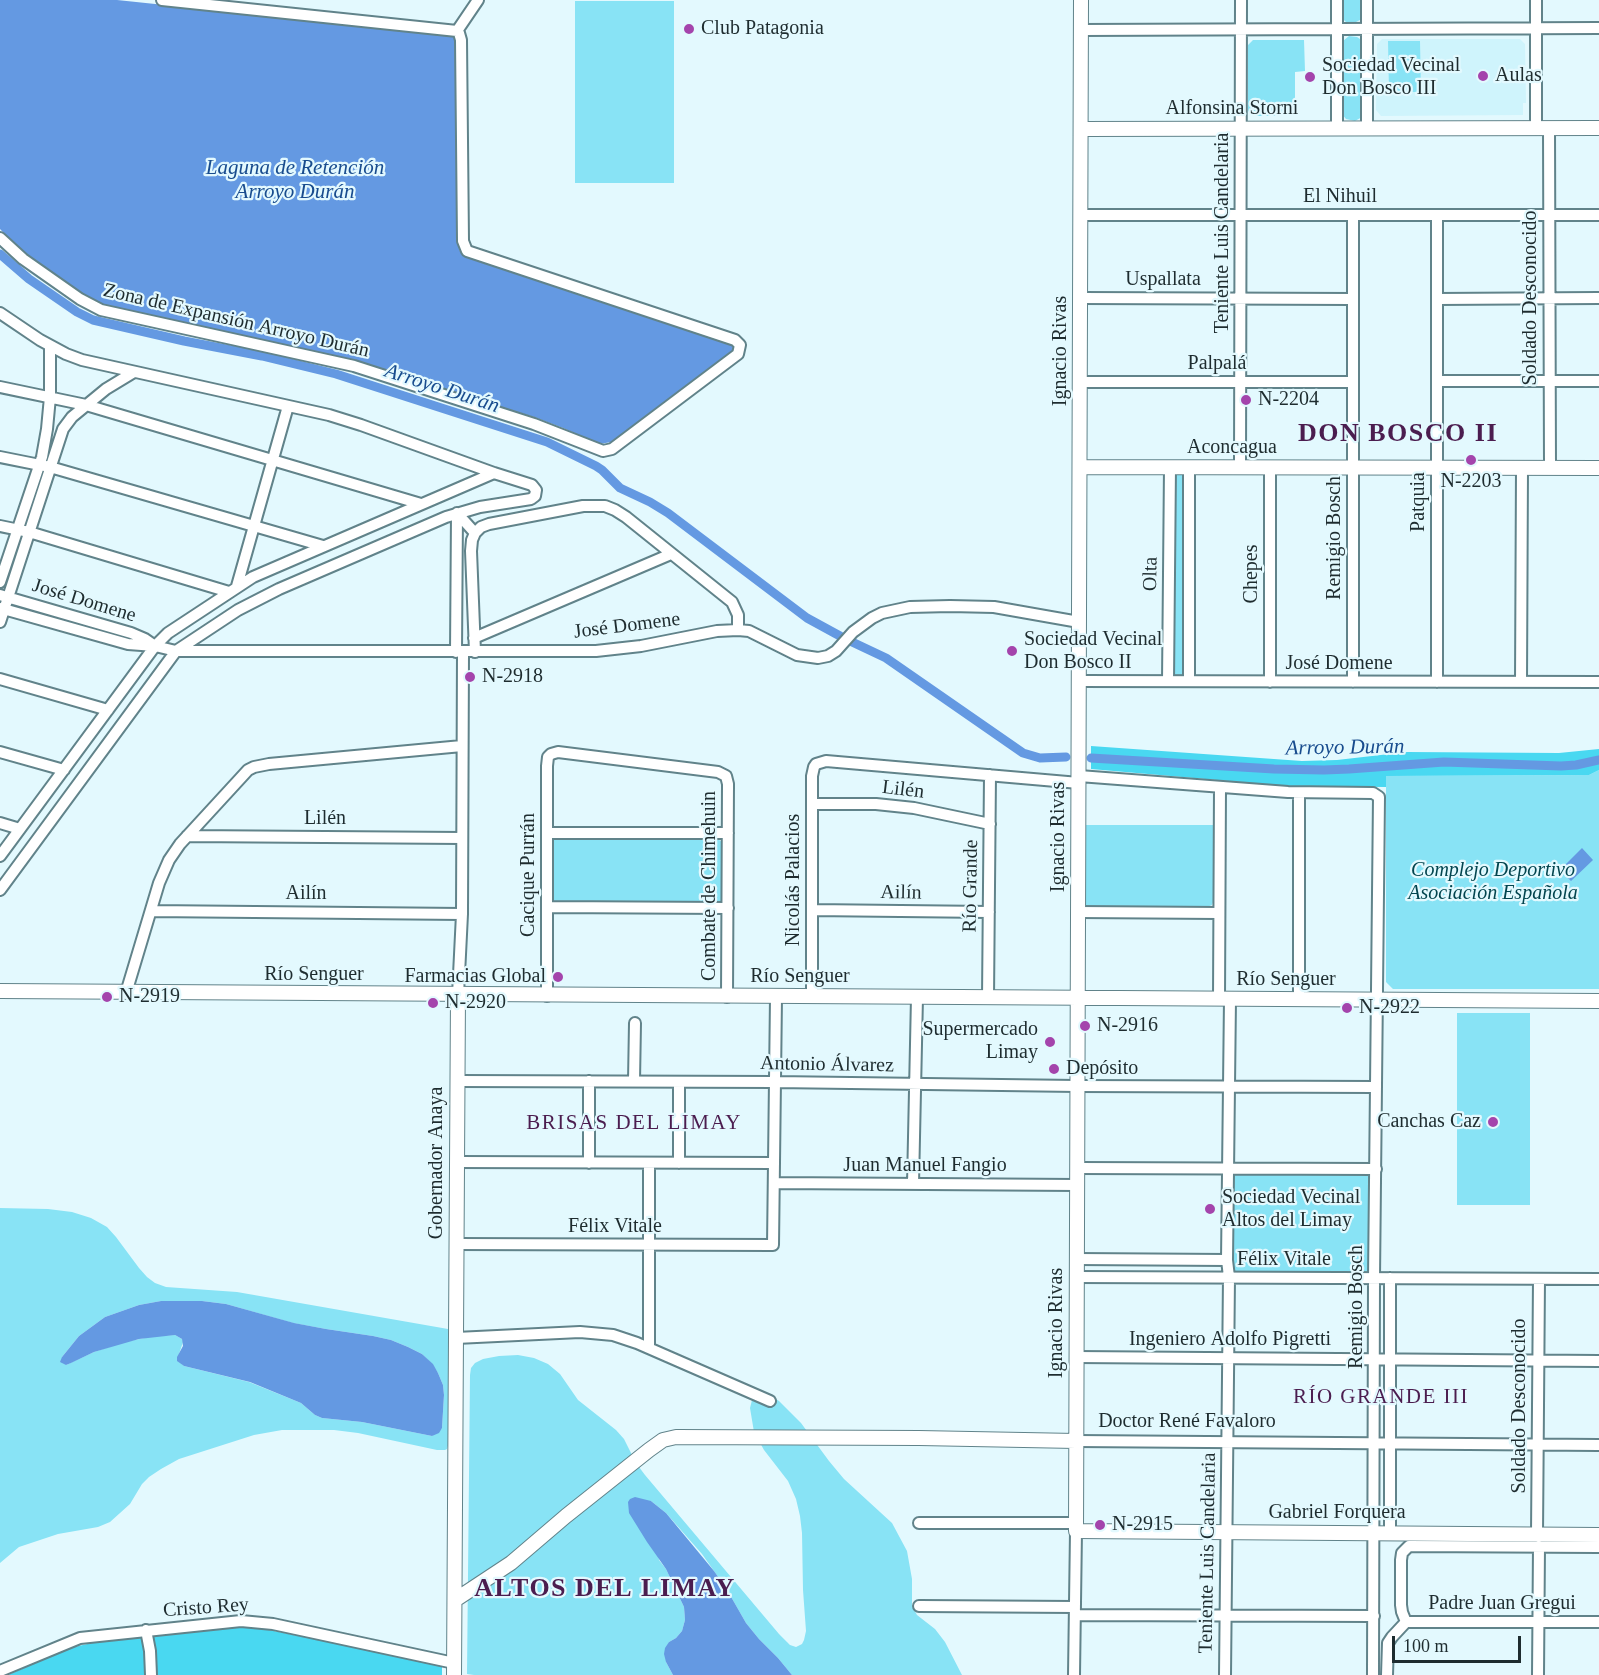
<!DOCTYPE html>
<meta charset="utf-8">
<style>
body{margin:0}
#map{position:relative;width:1599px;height:1675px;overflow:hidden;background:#e3f9fe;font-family:Georgia,serif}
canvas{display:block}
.scale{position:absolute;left:1392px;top:1636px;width:129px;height:27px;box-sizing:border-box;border:3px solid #1e2c2f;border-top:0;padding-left:8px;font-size:18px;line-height:21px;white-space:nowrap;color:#1e2c2f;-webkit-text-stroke:4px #e3f9fe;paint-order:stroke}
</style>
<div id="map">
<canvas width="1599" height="1675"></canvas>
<div class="scale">100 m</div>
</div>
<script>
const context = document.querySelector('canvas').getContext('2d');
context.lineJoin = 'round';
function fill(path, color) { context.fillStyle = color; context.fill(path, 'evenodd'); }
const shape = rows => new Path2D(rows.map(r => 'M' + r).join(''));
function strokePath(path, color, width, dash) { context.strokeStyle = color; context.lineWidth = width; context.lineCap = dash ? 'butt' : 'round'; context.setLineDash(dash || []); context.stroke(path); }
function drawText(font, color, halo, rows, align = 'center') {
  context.font = font + ' Georgia,serif'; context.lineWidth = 4.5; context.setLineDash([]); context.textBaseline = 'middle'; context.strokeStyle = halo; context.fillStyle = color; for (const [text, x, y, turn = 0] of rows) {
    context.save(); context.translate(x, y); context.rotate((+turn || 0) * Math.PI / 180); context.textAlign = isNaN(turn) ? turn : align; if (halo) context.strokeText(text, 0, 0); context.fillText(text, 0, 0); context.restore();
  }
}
fill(shape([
 [1382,39,1520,39,1525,44,1526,103,1523,103,1523,115,1381,116,1376,110,1377,44]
]), '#cff4fc');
fill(shape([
 [1340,0,1365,0,1364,15,1362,19,1354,23,1346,22,1343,19,1340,15],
 [575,1,674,1,674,183,575,183],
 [1349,36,1357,37,1363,41,1362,117,1355,121,1346,119,1341,113,1341,44,1343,41],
 [1253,40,1304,40,1305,71,1295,72,1295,116,1254,116,1248,111,1248,45],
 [1388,41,1420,41,1421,92,1389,92],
 [1178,474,1182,474,1185,477,1184,675,1180,678,1175,676,1173,673,1174,476],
 [1599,770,1599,989,1393,989,1386,982,1386,776,1589,775],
 [1083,825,1214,825,1214,900,1212,905,1207,907,1090,907,1084,905],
 [559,837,718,839,723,843,722,901,721,904,552,902,552,840],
 [1457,1013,1530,1013,1530,1205,1457,1205],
 [1239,1173,1369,1175,1371,1177,1369,1270,1363,1273,1235,1271,1232,1268,1233,1176],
 [0,1208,48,1209,72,1212,91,1218,107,1227,116,1237,139,1268,147,1277,155,1283,166,1287,237,1292,448,1329,449,1442,447,1449,445,1450,437,1450,358,1433,334,1430,282,1430,254,1435,179,1459,161,1469,149,1477,142,1484,130,1504,110,1522,98,1527,58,1534,19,1547,0,1563],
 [161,1301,202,1301,226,1304,293,1323,326,1329,373,1336,391,1340,408,1347,422,1354,432,1364,438,1373,443,1385,444,1395,442,1428,432,1436,362,1422,322,1418,315,1415,301,1403,249,1382,184,1366,177,1360,183,1342,182,1339,175,1335,155,1336,124,1342,94,1352,66,1365,62,1357,79,1336,105,1317,139,1305],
 [518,1355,534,1358,548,1364,560,1374,578,1400,616,1430,624,1439,636,1463,645,1475,779,1634,790,1645,796,1647,802,1644,804,1640,806,1631,803,1590,802,1533,800,1516,796,1499,788,1481,764,1450,754,1432,750,1408,752,1400,757,1394,771,1396,779,1401,801,1423,829,1461,844,1479,892,1523,907,1551,912,1579,912,1606,917,1615,935,1629,945,1642,962,1675,792,1675,778,1658,759,1639,746,1623,726,1588,702,1554,666,1513,651,1501,659,1560,666,1569,684,1607,685,1620,682,1631,676,1638,669,1642,666,1662,673,1675,474,1675,467,1674,470,1375,471,1368,475,1363,483,1359,499,1356]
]), '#88e3f5');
fill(shape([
 [1091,746,1302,761,1337,760,1407,752,1559,753,1599,749,1599,770,1589,775,1386,776,1386,787,1285,786,1091,769],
 [230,1627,241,1627,269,1630,442,1665,442,1675,8,1675,70,1648,96,1642]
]), '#49d8f1');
fill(shape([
 [0,0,117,0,451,35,456,39,457,46,458,244,460,251,466,255,736,345,733,354,611,442,600,444,563,428,534,417,331,355,107,307,91,300,31,258,18,248,0,229],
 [1582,848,1593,860,1571,881,1560,870],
 [161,1301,202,1301,226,1304,294,1323,326,1329,373,1336,391,1340,408,1347,422,1354,433,1364,438,1373,443,1385,444,1395,442,1428,439,1433,432,1436,362,1422,322,1418,315,1415,301,1403,250,1382,184,1366,177,1361,177,1357,183,1346,182,1339,175,1335,139,1339,94,1352,71,1363,66,1365,60,1362,62,1357,79,1336,105,1317,139,1305],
 [635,1497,651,1501,666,1513,714,1571,726,1588,746,1623,759,1639,778,1658,792,1675,673,1675,666,1662,664,1654,665,1648,669,1642,676,1638,682,1631,685,1620,684,1607,666,1569,647,1542,629,1513,628,1502,630,1499]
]), '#6499e2');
strokePath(shape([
 [0,254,29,279,77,312,93,320,184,341,262,356,336,374,547,442,596,466,602,470,620,488,650,502,668,513,807,618,840,636],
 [850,641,886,658,1023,753,1040,758,1066,757],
 [1091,758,1274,769,1324,770,1349,769,1444,762,1561,766,1576,765,1599,760]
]), '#6499e2', 9);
const street = shape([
 [1337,0,1337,128],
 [1367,0,1367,128],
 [1536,0,1536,128],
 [1081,30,1599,28],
 [457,31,478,0],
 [1549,128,1550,468],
 [1081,215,1599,215],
 [1353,215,1353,682],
 [1437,215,1437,682],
 [0,238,23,259,80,299,101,310,354,366,534,424,603,451,612,449,738,354,740,345,735,340,467,251,463,241,461,40,459,33,457,31,162,0],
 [1081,298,1353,299],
 [1437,299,1599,298],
 [0,313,40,340,66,354,82,360,329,415,361,425,494,473,532,485,536,490,535,496,531,499,480,507,446,517,279,589,238,610,176,651,0,890],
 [1437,381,1599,381],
 [1080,382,1353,382],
 [0,387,86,405,421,504],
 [0,457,50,467,323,546],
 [1189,467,1189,681],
 [1240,467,1241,0],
 [1270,467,1270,682],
 [457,513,475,533],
 [0,526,29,532,229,592],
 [0,582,42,457,47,429,50,397,50,346],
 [237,586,288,406],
 [0,595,131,633,145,639,155,646],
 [0,608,128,644,155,646,176,651,596,651,641,646,717,631,738,630,749,631,797,655,818,658,828,656,836,651,853,632,872,618,882,613,910,607,950,606,994,607,1079,622],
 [0,622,63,429,72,417,106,389,134,372],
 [474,638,671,554],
 [456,652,457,513],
 [475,652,471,551,472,540,475,533,481,527,489,524,583,506,605,506,615,510,626,517,732,602,738,615,738,630],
 [0,679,108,710],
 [1079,681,1599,682],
 [1168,681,1170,467],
 [1521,682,1522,468],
 [0,752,64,770],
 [1079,776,1288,792,1373,793,1379,797,1374,1278,1373,1675],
 [812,804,876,804,914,808,990,824],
 [0,823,20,829],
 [547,833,728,833],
 [187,836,462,838],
 [0,856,155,646,168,633,253,577,494,473],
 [547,907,728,908],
 [812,910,989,912],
 [151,911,462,914],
 [1078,912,1219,913],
 [126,993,159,883,169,860,180,844,248,770,254,767,269,764,462,746],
 [458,995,462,914,463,652],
 [547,996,547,766,548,757,551,754,558,752,718,772,726,776,728,784,727,997],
 [812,997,812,776,814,767,816,764,826,761,1079,783],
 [988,998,990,775],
 [1219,999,1220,787],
 [1299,999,1299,793],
 [457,1081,775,1082,1077,1086,1376,1087],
 [589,1081,589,1163],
 [634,1081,635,1023],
 [679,1082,679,1163],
 [457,1162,774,1163],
 [1077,1168,1376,1169],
 [774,1183,1077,1185],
 [913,1184,917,997],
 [456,1244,773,1245,776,997],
 [1076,1259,1227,1260],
 [1076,1277,1599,1279],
 [1390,1278,1390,1533],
 [456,1338,580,1332,613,1335,637,1343,770,1401],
 [649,1348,649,1163],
 [1076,1357,1599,1361],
 [1076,1441,1599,1445],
 [919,1523,1076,1523],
 [1537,1534,1539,1279],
 [919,1606,1075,1607],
 [1075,1615,1374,1616],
 [1406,1622,1402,1612,1401,1605,1401,1560,1402,1553,1409,1546,1599,1547],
 [1406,1622,1599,1622],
 [146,1630,150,1651,151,1675],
 [0,1671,80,1638,241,1621,273,1624,454,1663],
 [1074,1675,1076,1531],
 [1225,1675,1229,1277,1227,1260,1230,999],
 [1387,1675,1388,1643,1392,1637,1406,1622],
 [1538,1675,1539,1546]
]);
const secondary = shape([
 [1081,0,1076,1531,1599,1535],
 [1081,129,1599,128],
 [1080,467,1599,468],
 [0,991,1599,1001],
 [455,1600,511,1563,566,1516,649,1450,663,1440,676,1437,919,1438,1076,1441],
 [454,1675,458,995]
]);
strokePath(street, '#61838a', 14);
strokePath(secondary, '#61838a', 16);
strokePath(street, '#fff', 10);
strokePath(secondary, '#fff', 14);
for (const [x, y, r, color] of [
 [689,29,6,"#a444ac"],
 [1483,76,6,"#a444ac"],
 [1310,77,6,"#a444ac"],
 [1246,400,6,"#a444ac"],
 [1471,460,6,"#a444ac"],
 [1012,651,6,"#a444ac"],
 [470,677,6,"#a444ac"],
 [558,977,6,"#a444ac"],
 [107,997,6,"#a444ac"],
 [433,1003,6,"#a444ac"],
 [1347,1008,6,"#a444ac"],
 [1085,1026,6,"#a444ac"],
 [1050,1042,6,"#a444ac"],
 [1054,1069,6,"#a444ac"],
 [1493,1122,6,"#a444ac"],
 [1210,1209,6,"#a444ac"],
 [1100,1525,6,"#a444ac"]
]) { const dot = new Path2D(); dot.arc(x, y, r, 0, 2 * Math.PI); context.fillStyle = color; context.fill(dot); strokePath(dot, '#e3f9fe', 2); }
drawText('20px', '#1e2c2f', '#e3f9fe', [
 ["Club Patagonia",701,29],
 ["Sociedad Vecinal",1322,66],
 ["Don Bosco III",1322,89],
 ["Aulas",1495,76],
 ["N-2204",1258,400],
 ["N-2203",1471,482,"center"],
 ["Sociedad Vecinal",1024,640],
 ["Don Bosco II",1024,663],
 ["N-2918",482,677],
 ["Farmacias Global",546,977,"right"],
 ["N-2919",119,997],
 ["N-2920",445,1003],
 ["N-2922",1359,1008],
 ["N-2916",1097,1026],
 ["Supermercado",1038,1030,"right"],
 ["Limay",1038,1053,"right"],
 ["Depósito",1066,1069],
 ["Canchas Caz",1481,1122,"right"],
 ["Sociedad Vecinal",1222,1198],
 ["Altos del Limay",1222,1221],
 ["N-2915",1112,1525]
], 'left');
drawText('20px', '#1e2c2f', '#e3f9fe', [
 ["Alfonsina Storni",1232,109],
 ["El Nihuil",1340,197],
 ["Teniente Luis Candelaria",1223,233,-90],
 ["Uspallata",1163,280],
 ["Soldado Desconocido",1531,298,-90],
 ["Zona de Expansión Arroyo Durán",236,321,13],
 ["Ignacio Rivas",1061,351,-90],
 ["Palpalá",1217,364],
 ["Aconcagua",1232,448],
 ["Patquia",1419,502,-90],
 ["Remigio Bosch",1335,538,-90],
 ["Olta",1151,574,-89],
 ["Chepes",1252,574,-90],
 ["José Domene",84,601,17],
 ["José Domene",627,626,-7],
 ["José Domene",1339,664],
 ["Lilén",903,790,7],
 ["Lilén",325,819],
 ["Ignacio Rivas",1059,837,-90],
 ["Cacique Purrán",529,875,-90],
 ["Nicolás Palacios",794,880,-90],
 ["Combate de Chimehuin",710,886,-90],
 ["Río Grande",971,886,-89],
 ["Ailín",901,893,1],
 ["Ailín",306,894],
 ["Río Senguer",314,975],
 ["Río Senguer",800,977],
 ["Río Senguer",1286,980],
 ["Antonio Álvarez",827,1065,1],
 ["Gobernador Anaya",437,1163,-90],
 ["Juan Manuel Fangio",925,1166],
 ["Félix Vitale",615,1227],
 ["Félix Vitale",1284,1260],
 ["Remigio Bosch",1357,1307,-90],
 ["Ignacio Rivas",1057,1323,-90],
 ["Ingeniero Adolfo Pigretti",1230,1340],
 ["Soldado Desconocido",1520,1406,-90],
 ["Doctor René Favaloro",1187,1422],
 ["Gabriel Forquera",1337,1513],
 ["Teniente Luis Candelaria",1208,1553,-89],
 ["Padre Juan Gregui",1502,1604],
 ["Cristo Rey",206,1608,-4]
]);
drawText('italic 20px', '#02454f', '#e3f9fe', [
 ["Complejo Deportivo",1493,871],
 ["Asociación Española",1493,894]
]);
drawText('italic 21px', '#184c8e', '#e3f9fe', [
 ["Laguna de Retención",295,168],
 ["Arroyo Durán",295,192],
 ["Arroyo Durán",442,389,18],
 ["Arroyo Durán",1345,748,-1]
]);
context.letterSpacing = '1.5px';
drawText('21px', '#4b1d4f', '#e3f9fe', [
 ["BRISAS DEL LIMAY",634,1123],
 ["RÍO GRANDE III",1381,1397]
]);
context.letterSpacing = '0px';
context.letterSpacing = '1.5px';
drawText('bold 26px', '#4b1d4f', '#e3f9fe', [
 ["DON BOSCO II",1398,434],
 ["ALTOS DEL LIMAY",605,1589]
]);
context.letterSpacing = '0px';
</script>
